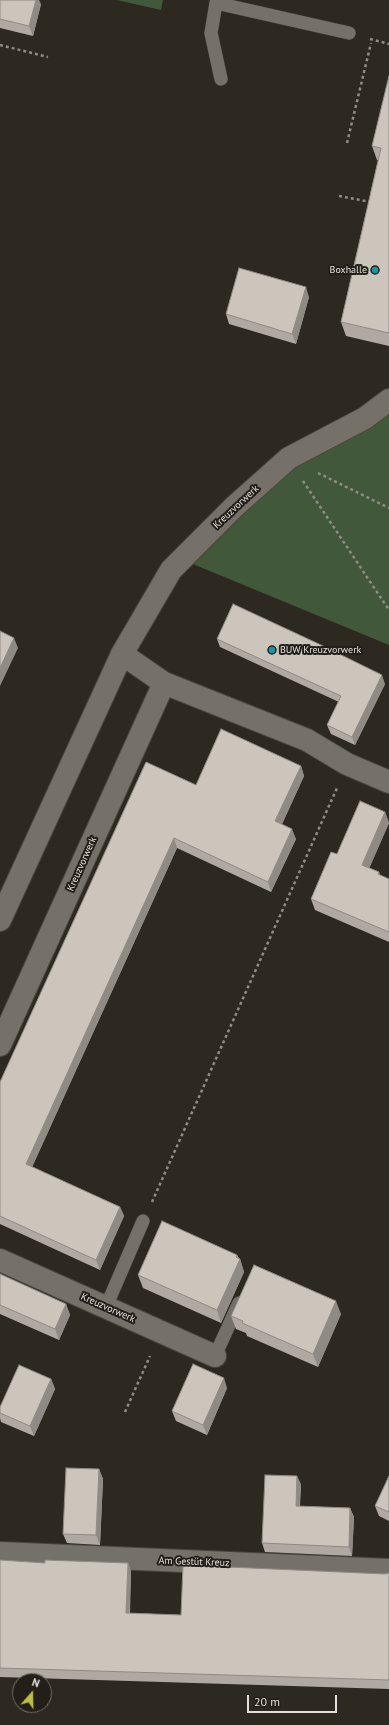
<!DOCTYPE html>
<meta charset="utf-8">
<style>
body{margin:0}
#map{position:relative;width:389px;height:1725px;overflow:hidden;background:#2d2921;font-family:"PT Sans",sans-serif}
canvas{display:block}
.north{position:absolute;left:12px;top:1673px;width:40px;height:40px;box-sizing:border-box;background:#231f18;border:1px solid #6f6c66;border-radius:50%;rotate:20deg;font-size:11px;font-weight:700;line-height:16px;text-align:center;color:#e2dfda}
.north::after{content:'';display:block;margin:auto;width:14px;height:18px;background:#bdbf43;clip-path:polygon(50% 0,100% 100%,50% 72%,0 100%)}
.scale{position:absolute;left:247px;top:1695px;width:90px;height:18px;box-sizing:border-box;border:2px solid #e2dfda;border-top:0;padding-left:5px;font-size:12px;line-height:14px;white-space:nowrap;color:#e2dfda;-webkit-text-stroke:3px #231f18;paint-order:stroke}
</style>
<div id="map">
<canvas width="389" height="1725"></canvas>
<div class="north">N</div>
<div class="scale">20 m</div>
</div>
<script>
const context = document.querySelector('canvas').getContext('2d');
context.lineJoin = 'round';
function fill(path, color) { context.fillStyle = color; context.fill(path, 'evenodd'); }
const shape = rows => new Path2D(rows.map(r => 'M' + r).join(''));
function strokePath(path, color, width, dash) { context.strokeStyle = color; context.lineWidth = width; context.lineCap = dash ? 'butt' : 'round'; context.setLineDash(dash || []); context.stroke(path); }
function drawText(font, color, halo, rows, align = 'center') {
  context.font = font + ' "PT Sans",sans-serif'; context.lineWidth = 4; context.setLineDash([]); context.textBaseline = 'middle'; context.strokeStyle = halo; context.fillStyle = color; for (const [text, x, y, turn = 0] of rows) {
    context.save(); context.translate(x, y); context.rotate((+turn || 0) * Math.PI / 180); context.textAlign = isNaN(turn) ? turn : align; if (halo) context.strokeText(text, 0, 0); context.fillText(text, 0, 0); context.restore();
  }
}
fill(shape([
 [117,0,163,0,161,10],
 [389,412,389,645,188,562,282,475]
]), '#41593a');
const service = shape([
 [221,79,211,33,216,3,349,33],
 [106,1307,143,1221],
 [215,1356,239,1303]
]);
const minor = shape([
 [122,654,164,683,307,740,347,764,389,782],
 [0,1045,164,683],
 [0,1260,215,1356],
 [0,1553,389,1570]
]);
const tertiary = shape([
 [0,920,122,654,171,570,234,507,289,458,365,418,389,400]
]);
strokePath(service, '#4a4741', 14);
strokePath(minor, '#4a4741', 24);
strokePath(tertiary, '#4a4741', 24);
strokePath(shape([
 [370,39,389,44],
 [0,45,48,57],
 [347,143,371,43],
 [339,196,371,202],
 [318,473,389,508],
 [303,481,389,610],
 [152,1202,337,788],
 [125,1412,150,1356]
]), '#8f8b85', 2.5, [3, 3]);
strokePath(service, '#767168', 13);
strokePath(minor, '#767168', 22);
strokePath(tertiary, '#767168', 22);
fill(shape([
 [0,0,41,4,33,36,0,28],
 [389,76,389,346,346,336,341,322,378,160,377,160,372,146],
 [309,297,296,344,229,324,226,314],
 [217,639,385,684,355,745,331,734,327,725,339,702,220,647],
 [301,766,304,776,282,824,296,839,271,892,177,848,32,1167,120,1207,124,1216,100,1270,0,1224,0,1082,196,785],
 [385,812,389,823,369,868,379,872,380,875,389,879,389,942,315,910,311,899,337,854],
 [237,1255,239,1258,240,1259,244,1272,221,1323,143,1288,138,1275],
 [0,1274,66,1304,70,1315,59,1340,0,1314],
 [341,1314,318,1367,247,1336,246,1333,236,1329,231,1316],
 [51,1379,55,1389,34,1436,1,1422,0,1418,0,1407],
 [227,1388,207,1435,176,1421,172,1411],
 [99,1469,103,1479,100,1545,67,1543,63,1534],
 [389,1476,389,1521,379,1516,375,1506],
 [301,1484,300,1506,350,1508,354,1517,352,1556,265,1552,262,1543],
 [0,1560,45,1563,128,1563,131,1571,130,1613,181,1615,389,1573,389,1689,0,1677]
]), '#afa9a2');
fill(shape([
 [36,0,39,0,41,4,33,36,29,26],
 [306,287,309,297,296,344,292,334],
 [14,638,18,648,0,686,0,668],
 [382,675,385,684,355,745,352,737],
 [301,766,304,776,279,831,275,821],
 [385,812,389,823,366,876,362,865],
 [292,829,296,839,271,892,268,882],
 [174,838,177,848,29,1174,26,1164],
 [120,1207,124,1216,100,1270,96,1260],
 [237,1255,239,1260,240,1259,244,1272,221,1323,217,1310],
 [336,1301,341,1314,318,1367,313,1354],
 [66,1304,70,1315,59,1340,55,1329],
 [224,1378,227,1388,207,1435,203,1425],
 [51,1379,55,1389,34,1436,30,1426],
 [99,1469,103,1479,100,1545,96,1535],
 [297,1476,301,1484,299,1515,296,1506],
 [350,1508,354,1517,352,1556,349,1547],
 [128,1563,131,1571,129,1621,126,1613]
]), '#8f8a84');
const building = shape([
 [0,0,36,0,29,26,0,19,0,0],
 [389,76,389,333,341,322,381,148,372,146,389,76],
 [239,268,306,287,292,334,226,314,239,268],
 [233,604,321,645,382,675,352,737,327,725,341,696,217,639,233,604],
 [0,631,14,638,0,668,0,631],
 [221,729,301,766,275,821,292,829,268,882,174,838,26,1164,120,1207,96,1260,0,1216,0,1082,146,762,196,785,221,729],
 [360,801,385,812,362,865,379,872,378,874,389,879,389,932,311,899,331,852,337,854,360,801],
 [162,1221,237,1255,236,1257,240,1259,217,1310,138,1275,162,1221],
 [254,1265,336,1301,313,1354,242,1323,243,1321,231,1316,254,1265],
 [0,1274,66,1304,55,1329,0,1305,0,1274],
 [193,1364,224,1378,203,1425,172,1411,193,1364],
 [19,1365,51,1379,30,1426,0,1413,0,1407,19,1365],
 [66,1468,99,1469,96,1535,63,1534,66,1468],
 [265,1475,297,1476,296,1506,350,1508,349,1547,262,1543,265,1475],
 [389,1476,389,1512,375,1506,389,1476],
 [0,1560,45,1563,45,1560,128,1563,126,1613,181,1615,183,1565,385,1574,389,1573,389,1680,0,1668,0,1560]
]);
fill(building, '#ccc5bc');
strokePath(building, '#8f8a84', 1);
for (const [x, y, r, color] of [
 [375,270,4,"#0f9aa8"],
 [272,650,4,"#0f9aa8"]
]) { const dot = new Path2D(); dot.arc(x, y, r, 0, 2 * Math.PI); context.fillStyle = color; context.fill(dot); strokePath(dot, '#231f18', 1.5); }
drawText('10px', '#e2dfda', '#231f18', [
 ["Boxhalle",367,270],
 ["BUW Kreuzvorwerk",280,650,"left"]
], 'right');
drawText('10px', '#e2dfda', '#231f18', [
 ["Kreuzvorwerk",236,507,-43],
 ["Kreuzvorwerk",82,864,-66],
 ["Kreuzvorwerk",108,1308,24],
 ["Am Gestüt Kreuz",194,1562,2]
]);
</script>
